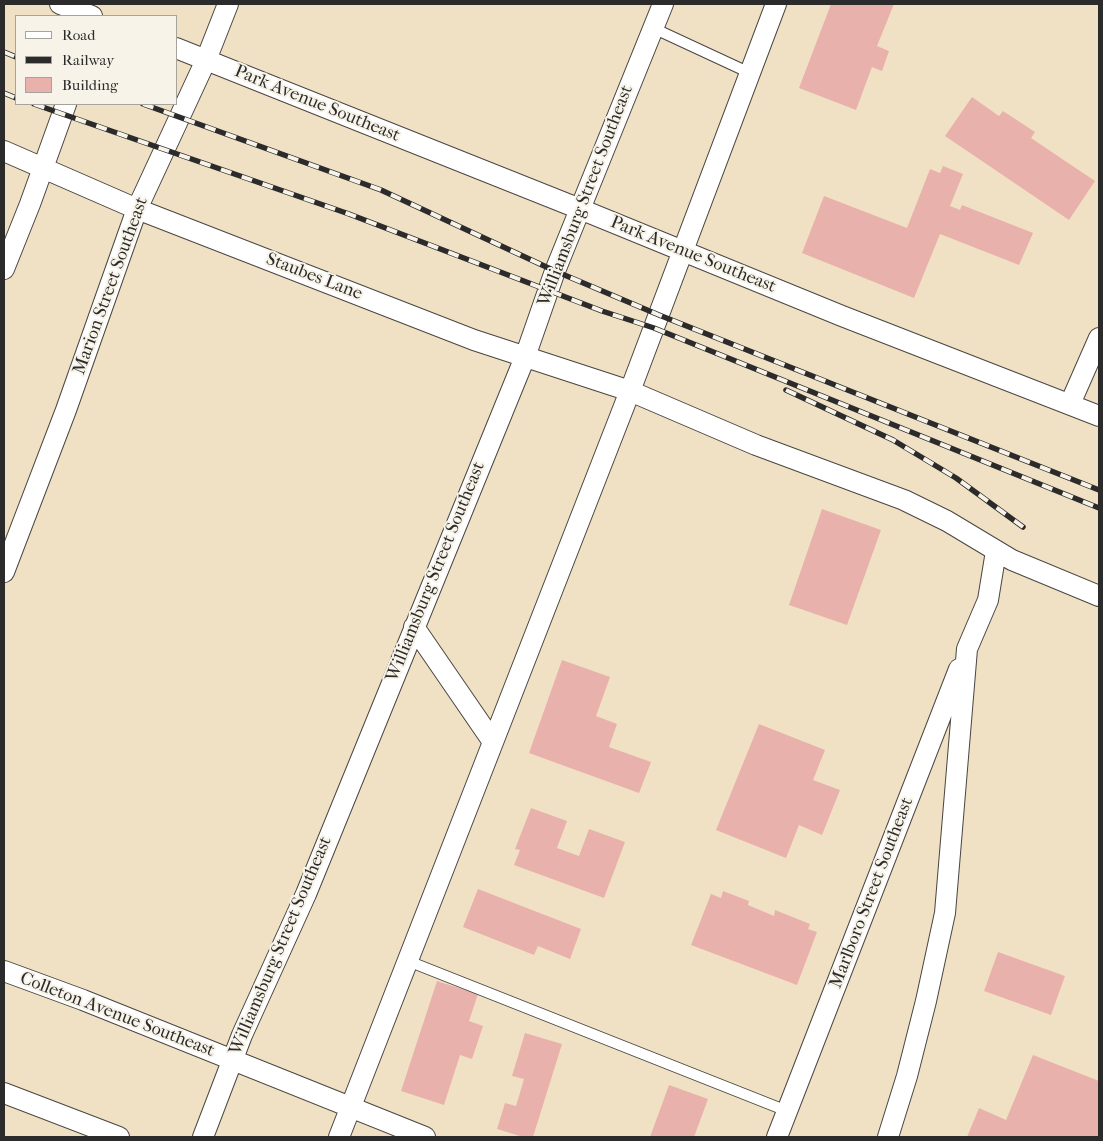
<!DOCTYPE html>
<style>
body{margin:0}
#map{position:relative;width:1103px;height:1141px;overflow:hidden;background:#f1e1c4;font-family:"IM FELL French Canon",serif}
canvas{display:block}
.frame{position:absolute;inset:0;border:5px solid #2b2b2b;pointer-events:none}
.legend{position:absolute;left:15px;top:15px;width:162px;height:90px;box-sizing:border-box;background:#f7f3e8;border:1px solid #a5a39c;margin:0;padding:6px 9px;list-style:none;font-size:15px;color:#2b2b2b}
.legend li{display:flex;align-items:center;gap:10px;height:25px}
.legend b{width:25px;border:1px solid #a5a39c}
</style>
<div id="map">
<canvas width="1103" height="1141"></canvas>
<div class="frame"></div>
<ul class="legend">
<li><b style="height:6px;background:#fff"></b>Road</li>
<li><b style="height:6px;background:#2b2b2b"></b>Railway</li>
<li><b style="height:14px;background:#e9b1ac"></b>Building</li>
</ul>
</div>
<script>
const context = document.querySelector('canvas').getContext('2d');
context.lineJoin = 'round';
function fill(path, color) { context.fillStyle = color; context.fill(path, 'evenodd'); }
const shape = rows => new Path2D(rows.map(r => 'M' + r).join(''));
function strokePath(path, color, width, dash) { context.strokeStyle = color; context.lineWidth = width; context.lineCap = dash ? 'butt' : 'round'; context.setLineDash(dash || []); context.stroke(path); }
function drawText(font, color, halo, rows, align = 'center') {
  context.font = font + ' "IM FELL French Canon",serif'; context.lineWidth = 4; context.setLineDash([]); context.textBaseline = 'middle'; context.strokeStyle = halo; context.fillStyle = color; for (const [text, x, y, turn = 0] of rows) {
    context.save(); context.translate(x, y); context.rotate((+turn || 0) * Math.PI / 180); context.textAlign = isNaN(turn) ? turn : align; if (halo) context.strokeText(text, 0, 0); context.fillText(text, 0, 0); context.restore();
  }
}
fill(shape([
 [831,4,894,4,877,46,889,51,882,71,872,67,856,110,799,88],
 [972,97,999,116,1003,111,1035,132,1031,138,1095,181,1069,220,945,136],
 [943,166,963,174,950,206,960,210,962,205,1033,233,1019,265,940,234,914,298,802,253,824,196,907,228,930,169,940,173],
 [822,509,881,530,847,625,789,605],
 [562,660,610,677,596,716,617,724,609,747,651,762,639,793,529,753],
 [759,724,825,750,813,780,840,790,822,835,799,825,786,858,716,830],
 [531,808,567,821,557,848,579,856,589,829,625,842,604,898,514,865,520,850,515,849],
 [478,889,581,929,570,959,538,946,534,955,463,927],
 [723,891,749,901,748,905,774,916,775,910,810,924,808,929,817,932,797,985,691,945,711,894,721,898],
 [998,952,1065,976,1051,1015,984,991],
 [437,981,478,994,469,1021,483,1026,472,1059,460,1055,444,1105,401,1091],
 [525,1033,562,1044,533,1137,523,1137,497,1129,505,1103,516,1106,524,1079,512,1076],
 [1033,1055,1099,1081,1099,1137,967,1137,979,1108,1006,1120],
 [669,1085,708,1099,694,1137,650,1137]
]), '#e9b1ac');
const service = shape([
 [653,28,750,73],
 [408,961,787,1111]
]);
const minor = shape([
 [60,4,92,16],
 [176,48,580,209,842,316,1099,416],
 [4,151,137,209,474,340,630,391,756,445,904,500,947,521,1012,560,1099,596],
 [4,269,30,204,66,104],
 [1070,404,1099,338],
 [4,572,66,410,137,209,206,60,228,4],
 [414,627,493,742],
 [4,971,83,1000,425,1137],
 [4,1093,119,1137],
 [203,1137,242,1035,306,894,525,357,555,271,663,4],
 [339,1137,630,391,776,4],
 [777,1137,959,669],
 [888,1137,907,1076,926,1001,945,913,967,649,988,600,996,551]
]);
strokePath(service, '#494642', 12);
strokePath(minor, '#494642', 22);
strokePath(service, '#fff', 10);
strokePath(minor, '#fff', 20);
const rail = shape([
 [4,52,16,57],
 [4,93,16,98],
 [34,104,349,214,602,311,654,328,1099,508],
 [143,104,381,190,555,271,659,315,1099,490],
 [786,390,893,440,956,478,1023,527]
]);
strokePath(rail, '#2b2b2b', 5.5);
strokePath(rail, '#f7f3e8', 4, [11]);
drawText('18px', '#2b2b2b', '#f7f3e8', [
 ["Park Avenue Southeast",317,104,22],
 ["Williamsburg Street Southeast",586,196,-69],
 ["Park Avenue Southeast",693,255,22],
 ["Staubes Lane",314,277,21],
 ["Marion Street Southeast",111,286,-70],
 ["Williamsburg Street Southeast",436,572,-68],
 ["Marlboro Street Southeast",872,893,-69],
 ["Williamsburg Street Southeast",281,946,-67],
 ["Colleton Avenue Southeast",117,1015,21]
]);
</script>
